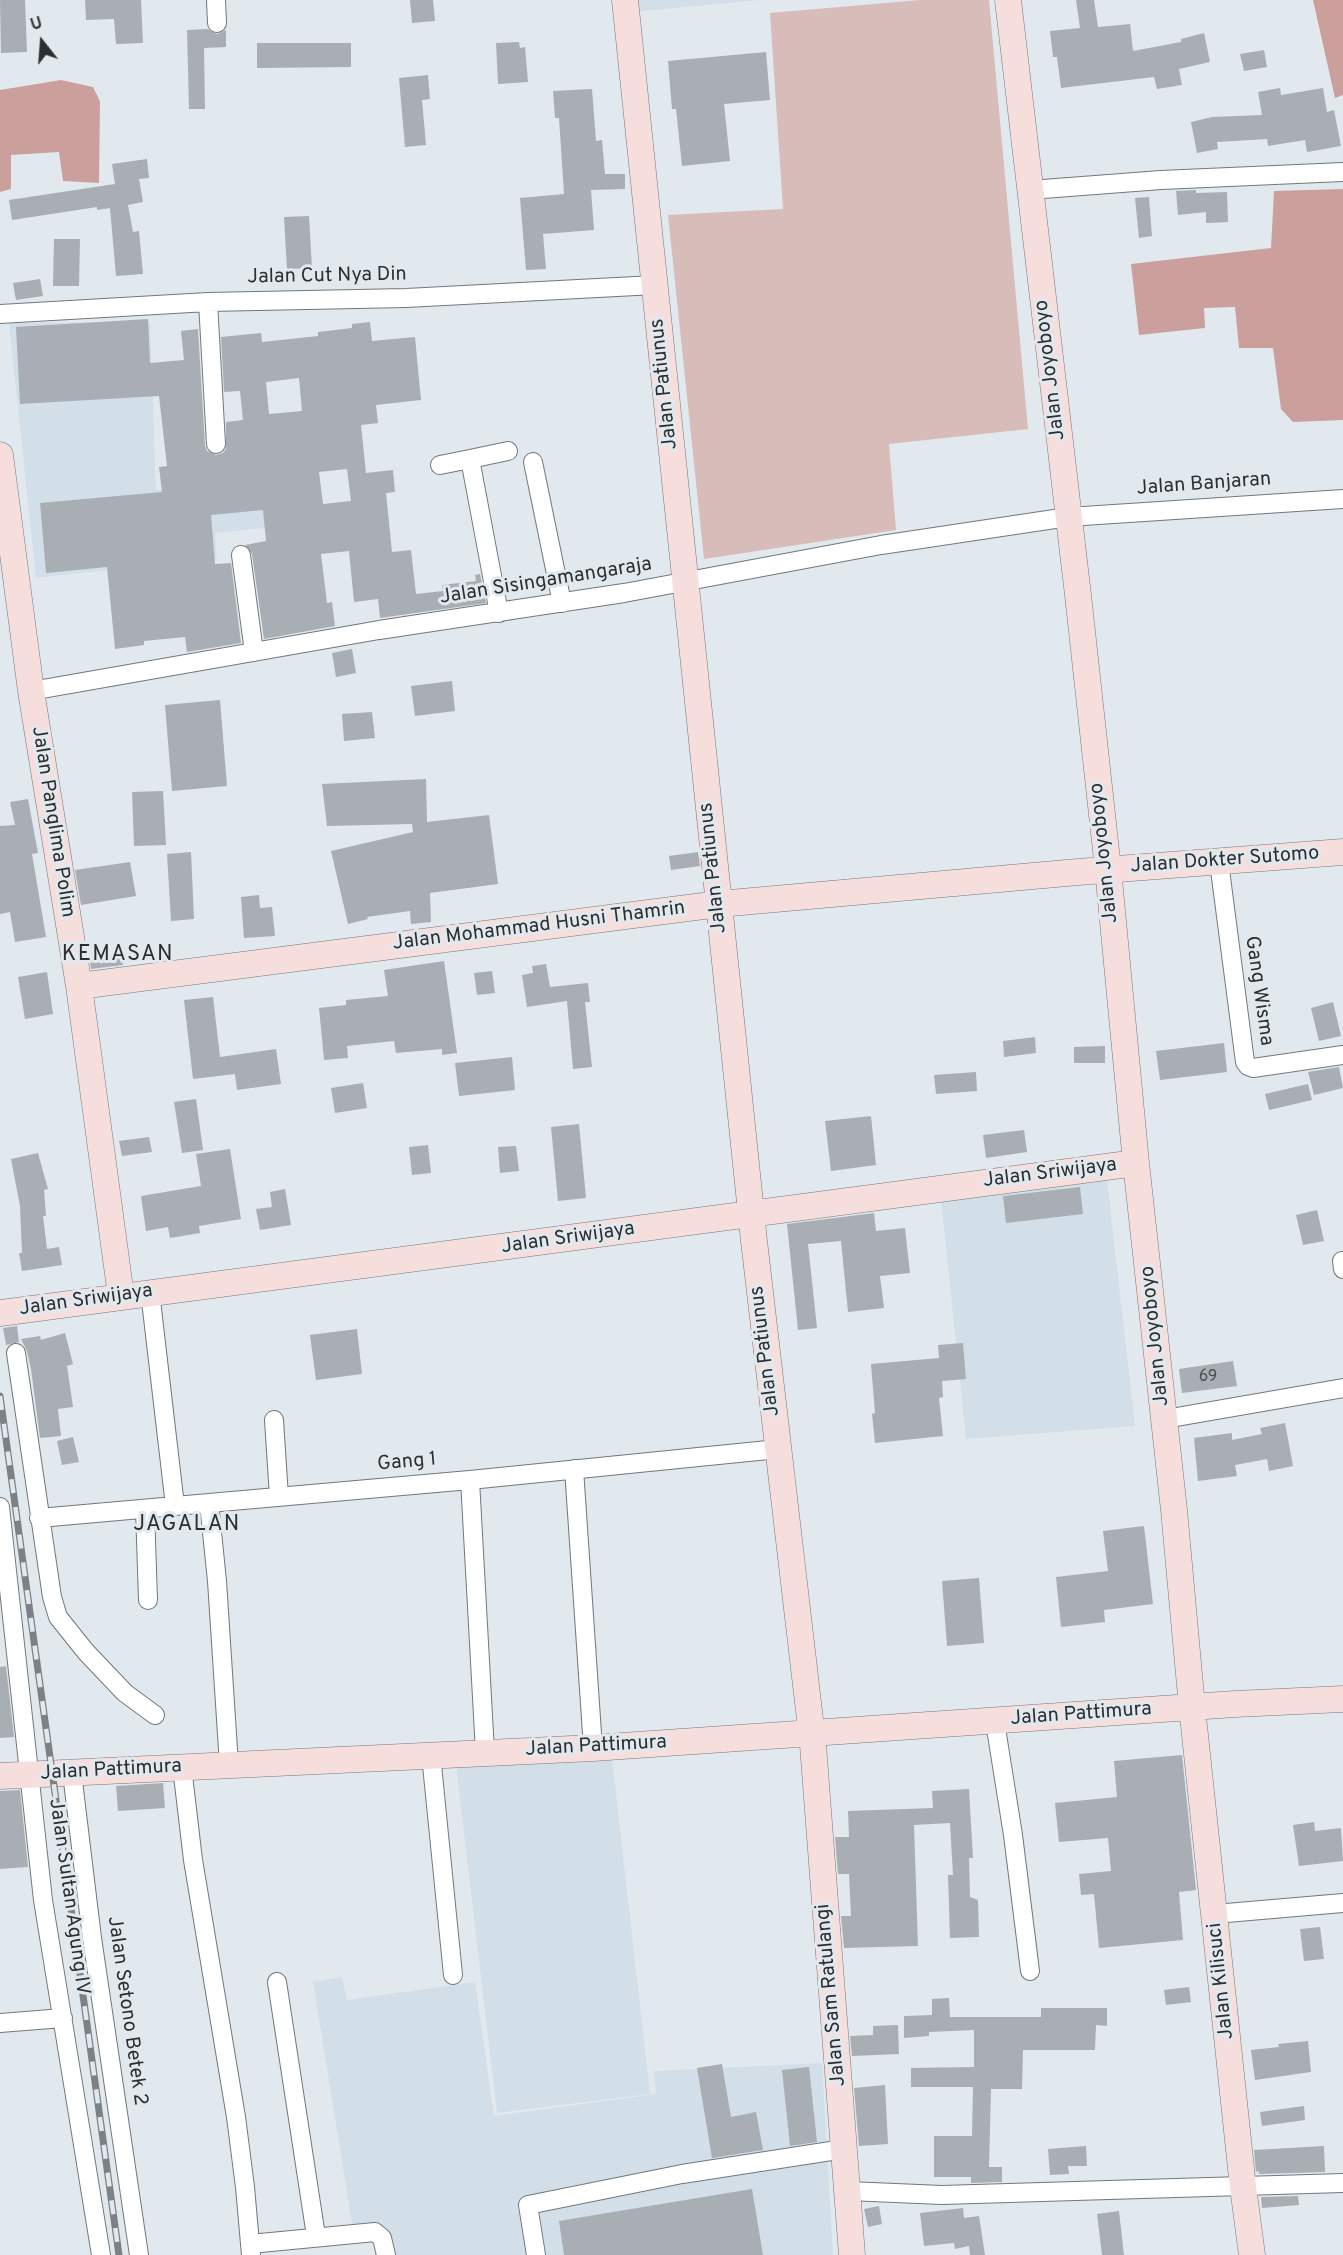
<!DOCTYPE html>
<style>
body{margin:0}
#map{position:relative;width:1343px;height:2255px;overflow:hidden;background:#e2e9ee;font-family:Overpass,sans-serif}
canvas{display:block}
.north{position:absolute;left:12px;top:12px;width:60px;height:60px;-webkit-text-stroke:4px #e2e9ee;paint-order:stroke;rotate:343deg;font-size:16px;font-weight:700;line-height:24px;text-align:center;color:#2c2e30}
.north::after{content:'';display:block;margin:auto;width:21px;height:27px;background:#2c2e30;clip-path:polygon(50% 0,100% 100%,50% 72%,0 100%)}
</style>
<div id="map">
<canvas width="1343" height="2255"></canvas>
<div class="north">U</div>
</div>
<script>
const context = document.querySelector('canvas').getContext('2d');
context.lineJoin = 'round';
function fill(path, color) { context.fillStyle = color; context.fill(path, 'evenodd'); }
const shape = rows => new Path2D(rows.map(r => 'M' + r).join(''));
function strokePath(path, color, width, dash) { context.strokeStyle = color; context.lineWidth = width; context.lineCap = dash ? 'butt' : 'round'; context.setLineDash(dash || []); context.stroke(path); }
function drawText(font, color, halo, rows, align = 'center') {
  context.font = font + ' Overpass,sans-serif'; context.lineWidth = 6; context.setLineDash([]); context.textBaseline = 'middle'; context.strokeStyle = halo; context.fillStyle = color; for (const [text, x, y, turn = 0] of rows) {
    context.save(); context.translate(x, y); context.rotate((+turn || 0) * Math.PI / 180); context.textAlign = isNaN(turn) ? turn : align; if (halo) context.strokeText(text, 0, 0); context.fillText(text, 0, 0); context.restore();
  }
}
fill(shape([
 [633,0,760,0,634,12],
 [150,322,156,490,292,479,296,525,215,533,217,558,36,578,9,323],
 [1107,1180,1135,1426,966,1439,941,1199],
 [612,1758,650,2094,497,2113,456,1765],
 [342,1977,347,2000,475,1982,494,2116,656,2094,654,2071,822,2063,833,2255,388,2255,385,2233,354,2236,313,1982]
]), '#d2dfe9');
fill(shape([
 [920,0,989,0,1028,429,889,444,896,530,704,559,668,215,783,209,770,13]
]), '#d8bcb9');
fill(shape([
 [1313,0,1343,0,1343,95,1335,98],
 [61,80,93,87,100,101,99,183,63,181,59,152,11,155,11,189,0,192,0,90],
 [1343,189,1343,420,1293,422,1281,409,1273,348,1239,348,1235,307,1204,308,1205,328,1139,335,1131,264,1271,248,1274,191]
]), '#cb9f9c');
fill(shape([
 [0,0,25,0,27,52,1,53],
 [85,0,141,0,143,43,116,44,114,19,86,20],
 [410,0,433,0,435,21,412,23],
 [1076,0,1094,0,1098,27,1130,24,1133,51,1181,42,1181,39,1204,33,1210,62,1179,69,1182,85,1157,89,1154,77,1061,88,1057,57,1053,57,1050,31,1080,28],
 [208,29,217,34,226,30,226,47,204,48,205,109,189,109,187,30],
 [519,42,520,48,525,47,528,82,498,84,496,43],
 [257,43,351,43,351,67,257,68],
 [1264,50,1267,67,1244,71,1240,54],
 [766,52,770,100,724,104,730,161,682,166,676,109,672,109,668,61],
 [428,75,430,99,422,100,426,145,405,147,399,78],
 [1280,88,1281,95,1323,88,1327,112,1334,110,1341,146,1307,152,1305,140,1268,146,1267,139,1217,142,1218,149,1197,153,1191,122,1212,117,1262,115,1258,92],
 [592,89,596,141,602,140,605,174,625,174,625,189,591,190,594,230,543,234,546,269,526,270,520,198,564,194,559,118,555,118,553,91],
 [147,159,149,178,139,179,143,202,128,205,133,232,139,231,143,274,116,276,110,208,97,210,97,207,12,220,9,200,115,184,112,164],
 [1196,190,1196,193,1227,192,1228,222,1206,223,1206,212,1178,215,1176,191],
 [1149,197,1152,236,1139,238,1135,198],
 [309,216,312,268,287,269,284,217],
 [54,239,80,239,79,286,53,286],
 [40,279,43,296,16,300,13,283],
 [148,319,150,363,184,360,181,331,198,329,205,445,207,451,216,455,223,453,226,449,226,422,243,420,240,391,224,392,221,337,261,333,262,342,318,336,318,332,352,328,352,324,370,322,372,341,415,337,421,400,376,405,378,423,361,425,366,473,393,470,395,492,386,493,392,552,411,550,416,594,443,591,442,585,476,581,475,575,480,574,486,603,380,618,378,599,354,602,349,551,321,554,327,603,332,602,335,626,264,639,252,554,245,545,266,541,263,510,211,515,215,564,231,563,241,643,187,652,185,637,144,641,144,645,115,649,107,567,46,573,40,503,162,492,159,467,167,466,159,396,20,404,16,327],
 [299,378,302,411,269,414,266,382],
 [347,469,351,501,323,504,319,472],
 [352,649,356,673,336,677,332,653],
 [452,681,455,711,415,716,411,686],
 [220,700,227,786,172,791,165,705],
 [372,712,375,738,344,741,342,714],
 [426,779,427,822,489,815,498,884,430,893,431,922,411,924,410,911,367,917,368,919,348,924,331,851,413,832,412,824,327,826,322,784],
 [163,791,166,845,134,846,132,792],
 [28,799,38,853,32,854,46,937,15,942,10,912,0,914,0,826,15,825,10,802],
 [191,852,194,919,171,921,167,854],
 [698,852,700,866,671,870,669,856],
 [130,862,136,896,81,905,75,870],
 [259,895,260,908,272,907,275,936,244,938,241,897],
 [121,953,123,965,91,969,90,959],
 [444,961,457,1053,442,1055,442,1049,396,1053,394,1041,347,1046,348,1058,324,1060,319,1008,346,1005,346,1000,388,996,384,970],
 [546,964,550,987,588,983,590,1002,585,1002,592,1067,573,1069,567,1001,527,1007,522,975,533,973,532,966],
 [492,971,495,993,477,995,474,973],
 [47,972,53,1014,25,1019,18,977],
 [213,997,220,1057,276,1049,281,1084,237,1090,235,1074,193,1079,184,1000],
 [1333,1002,1341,1036,1319,1041,1311,1008],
 [1035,1037,1036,1053,1004,1057,1003,1041],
 [1224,1043,1227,1072,1160,1080,1156,1051],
 [1105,1046,1105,1063,1074,1063,1074,1047],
 [512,1057,515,1090,459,1096,455,1063],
 [1339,1067,1343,1088,1314,1095,1308,1072],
 [976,1072,977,1091,936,1094,934,1075],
 [363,1083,367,1108,335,1113,331,1088],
 [1308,1084,1312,1100,1269,1110,1265,1094],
 [196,1099,203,1150,182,1153,174,1102],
 [871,1116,876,1165,831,1171,825,1121],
 [579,1124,586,1198,558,1201,551,1127],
 [1024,1130,1027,1152,986,1158,983,1135],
 [149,1137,152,1152,122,1156,119,1141],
 [428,1145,431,1173,412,1175,409,1147],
 [516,1146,519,1171,500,1173,498,1147],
 [230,1149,241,1219,199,1226,200,1233,170,1238,168,1227,146,1231,141,1196,201,1186,196,1154],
 [38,1153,48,1189,44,1190,46,1216,43,1216,47,1249,59,1247,62,1265,22,1271,19,1253,22,1253,20,1206,11,1159],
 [1080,1187,1083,1214,1006,1223,1003,1196],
 [285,1189,291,1225,260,1230,256,1209,272,1207,270,1192],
 [1317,1210,1324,1241,1303,1245,1296,1215],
 [874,1213,876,1231,905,1228,910,1273,880,1276,884,1308,848,1312,841,1241,808,1244,817,1328,798,1330,787,1224],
 [17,1326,19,1342,6,1345,3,1328],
 [357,1329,362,1374,316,1380,310,1335],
 [65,1333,73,1364,67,1366,73,1407,58,1409,61,1436,40,1438,31,1369,27,1351,21,1339,40,1336,41,1340],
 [963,1343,966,1379,942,1381,943,1397,939,1398,943,1436,875,1443,872,1414,875,1413,871,1364,939,1358,938,1345],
 [1233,1361,1237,1386,1182,1393,1179,1369],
 [1285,1423,1293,1466,1269,1471,1267,1459,1235,1465,1237,1476,1198,1481,1194,1438,1232,1433,1232,1440,1262,1434,1260,1428],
 [73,1437,79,1462,62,1465,57,1441],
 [1144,1526,1153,1604,1104,1610,1105,1622,1061,1627,1056,1577,1108,1571,1103,1531],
 [979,1578,984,1643,947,1646,942,1581],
 [6,1666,14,1737,0,1738,0,1667],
 [1182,1755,1196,1890,1179,1892,1183,1940,1099,1948,1094,1894,1081,1895,1079,1874,1111,1871,1108,1838,1059,1842,1055,1803,1117,1797,1114,1761],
 [163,1783,165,1808,118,1811,116,1786],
 [969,1789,973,1858,969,1858,970,1897,978,1900,979,1937,950,1938,948,1875,953,1875,950,1823,914,1825,918,1946,844,1948,841,1916,851,1916,849,1874,838,1874,835,1837,849,1837,848,1811,933,1808,932,1791],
 [20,1790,28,1867,0,1869,0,1791],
 [1314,1822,1315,1831,1341,1828,1343,1861,1299,1866,1293,1825],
 [1320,1927,1324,1959,1304,1961,1300,1929],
 [1189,1987,1191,2002,1166,2005,1164,1990],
 [949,1998,950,2017,1041,2017,1041,2008,1107,2008,1107,2026,1096,2025,1095,2050,1023,2050,1022,2089,991,2089,989,2167,1002,2167,1002,2182,971,2183,971,2177,934,2177,934,2136,972,2136,973,2087,911,2087,911,2068,974,2067,974,2030,929,2032,929,2036,904,2038,904,2016,932,2015,932,1999],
 [898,2025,899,2054,852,2056,850,2036,873,2035,873,2026],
 [1308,2041,1311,2072,1255,2080,1251,2050,1279,2047,1278,2044],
 [722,2064,731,2117,756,2112,763,2150,712,2158,697,2068],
 [809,2067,817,2142,790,2146,782,2070],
 [885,2085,888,2144,859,2146,854,2088],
 [1304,2106,1305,2120,1262,2126,1260,2112],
 [1086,2146,1087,2166,1068,2166,1069,2174,1050,2175,1048,2149],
 [1324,2146,1325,2172,1259,2174,1259,2171,1256,2172,1254,2150],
 [752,2189,763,2255,564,2255,559,2221],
 [1298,2196,1299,2205,1262,2208,1261,2197],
 [879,2206,882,2224,868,2227,864,2209],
 [963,2208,964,2218,979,2216,985,2255,970,2255,969,2246,955,2249,954,2243,924,2246,920,2213],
 [1119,2211,1124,2255,1102,2255,1097,2214]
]), '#a8aeb3');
const street = shape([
 [216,0,217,23],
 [1030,190,1161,180,1343,172],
 [208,302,216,444],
 [0,314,208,302,406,298,655,285],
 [470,459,508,451],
 [533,462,562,603],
 [440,465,470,459,499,613],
 [241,555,254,652],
 [31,691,379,630,624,593,881,545,1068,517,1343,499],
 [1219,862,1245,1062,1248,1066,1253,1068,1343,1055],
 [1342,1261,1343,1269],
 [150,1292,175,1506],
 [16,1353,52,1597,58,1617,86,1652,125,1693,155,1715],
 [1165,1419,1343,1388],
 [274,1420,279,1497],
 [574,1469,593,1748],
 [470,1480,485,1752],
 [209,1503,217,1581,229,1765],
 [0,1507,43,1900,101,2255],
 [145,1509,148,1600],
 [39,1518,470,1480,778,1449],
 [995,1722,1013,1835,1030,1971],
 [431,1755,453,1975],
 [182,1767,193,1860,236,2117,245,2187,251,2255],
 [72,1773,92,1938,139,2255],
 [1215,1914,1343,1903],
 [277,1982,316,2236],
 [0,2023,63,2018],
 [848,2191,942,2195,1343,2183],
 [250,2244,375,2232,382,2238,386,2255],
 [536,2255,528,2205,682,2174,844,2149]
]);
const secondary = shape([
 [625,0,754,1241,813,1745,852,2255],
 [1008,0,1078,595,1108,869,1136,1163,1174,1510,1192,1707,1243,2187,1252,2255],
 [0,455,31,691,79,986,121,1296],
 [79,986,719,904,1078,872,1343,852],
 [0,1313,1136,1163],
 [0,1776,593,1748,1235,1704,1343,1699]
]);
strokePath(street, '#71787c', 20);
strokePath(secondary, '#71787c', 27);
strokePath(street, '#fff', 18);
strokePath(secondary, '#f6dedc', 26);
const rail = shape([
 [0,1396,119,2255]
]);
strokePath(rail, '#7d8185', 7);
strokePath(rail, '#e2e9ee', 4.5, [14]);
drawText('16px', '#4b4e51', null, [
 ["69",1208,1378]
]);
drawText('20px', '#2c2e30', '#e2e9ee', [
 ["Jalan Cut Nya Din",327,277,-1],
 ["Jalan Joyoboyo",1051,370,-97],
 ["Jalan Patiunus",665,384,-96],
 ["Jalan Banjaran",1204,485,-4],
 ["Jalan Sisingamangaraja",546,582,-9],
 ["Jalan Panglima Polim",52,822,81],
 ["Jalan Joyoboyo",1105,853,-96],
 ["Jalan Dokter Sutomo",1225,861,-4],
 ["Jalan Patiunus",714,868,-96],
 ["Jalan Mohammad Husni Thamrin",539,927,-7],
 ["Gang Wisma",1258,991,82],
 ["Jalan Sriwijaya",1050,1174,-7],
 ["Jalan Sriwijaya",568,1239,-8],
 ["Jalan Sriwijaya",86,1301,-8],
 ["Jalan Joyoboyo",1156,1336,-96],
 ["Jalan Patiunus",766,1351,-97],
 ["Gang 1",407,1463,-5],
 ["Jalan Pattimura",1081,1715,-4],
 ["Jalan Pattimura",596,1747,-3],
 ["Jalan Pattimura",111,1771,-3],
 ["Jalan Sultan Agung IV",68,1897,82],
 ["Jalan Kilisuci",1222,1981,-96],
 ["Jalan Sam Ratulangi",832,1995,-95],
 ["Jalan Setono Betek 2",126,2011,82]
]);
context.letterSpacing = '1.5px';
drawText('22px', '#2c2e30', '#e2e9ee', [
 ["KEMASAN",118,956],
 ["JAGALAN",187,1526]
]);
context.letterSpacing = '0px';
</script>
